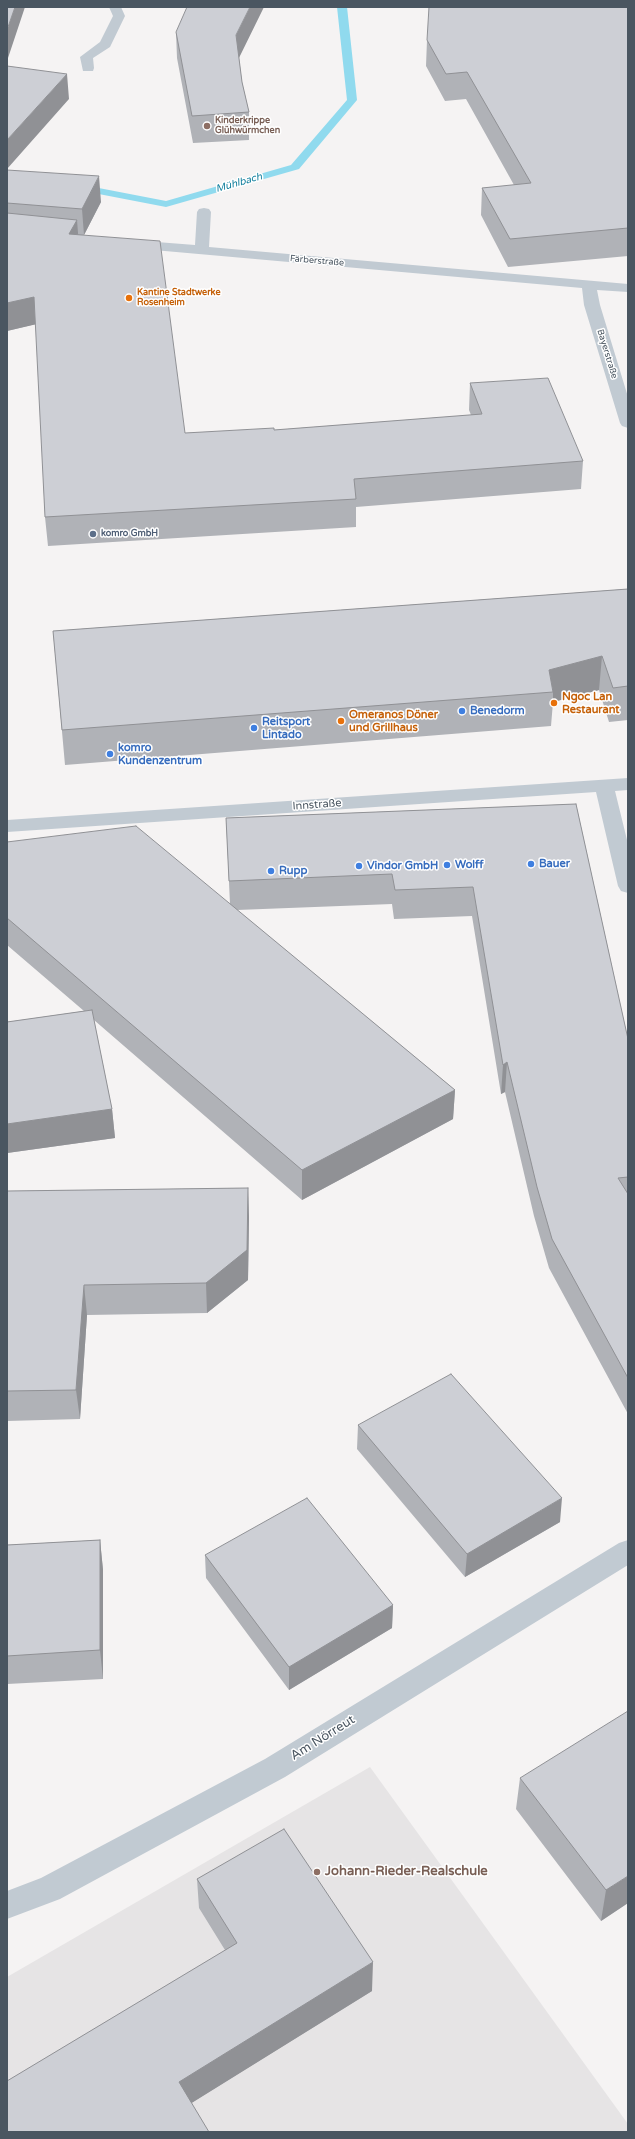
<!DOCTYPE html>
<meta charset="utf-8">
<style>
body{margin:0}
#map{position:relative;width:635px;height:2139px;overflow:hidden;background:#f5f3f3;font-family:"Varela Round",sans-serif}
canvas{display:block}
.frame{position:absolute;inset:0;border:8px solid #4a5661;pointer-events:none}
</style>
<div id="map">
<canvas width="635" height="2139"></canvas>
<div class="frame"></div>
</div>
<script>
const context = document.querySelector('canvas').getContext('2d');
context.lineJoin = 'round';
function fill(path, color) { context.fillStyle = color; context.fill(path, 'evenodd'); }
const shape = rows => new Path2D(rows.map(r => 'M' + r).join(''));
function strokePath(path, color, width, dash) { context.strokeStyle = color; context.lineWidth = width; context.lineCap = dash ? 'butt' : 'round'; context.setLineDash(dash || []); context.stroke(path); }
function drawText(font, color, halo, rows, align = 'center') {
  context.font = font + ' "Varela Round",sans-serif'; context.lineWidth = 3; context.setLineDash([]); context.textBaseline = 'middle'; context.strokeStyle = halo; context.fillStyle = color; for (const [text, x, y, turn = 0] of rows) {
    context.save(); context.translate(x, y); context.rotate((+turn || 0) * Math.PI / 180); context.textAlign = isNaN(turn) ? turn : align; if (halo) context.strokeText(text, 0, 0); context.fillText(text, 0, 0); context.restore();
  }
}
fill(shape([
 [370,1767,628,2124,628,2132,7,2132,7,1977]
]), '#e6e4e5');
fill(shape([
 [337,7,347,7,357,100,299,169,166,207,78,190,73,187,78,184,166,201,291,165,347,100,337,7]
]), '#90daee');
fill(shape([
 [109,7,121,7,125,16,110,47,93,58,94,68,93,71,83,71,80,57,100,42,113,16,109,7],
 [204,208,209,209,211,212,209,247,628,284,628,292,597,290,600,305,628,397,628,428,622,426,620,423,584,305,582,288,131,248,126,247,124,244,126,241,131,240,195,245,197,212,199,209,204,208],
 [628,778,628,790,615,791,628,844,628,893,621,891,618,886,596,792,7,832,7,820,628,778],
 [628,1540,628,1565,285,1777,60,1899,7,1919,7,1891,41,1878,265,1759,619,1543,628,1540]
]), '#c1cad2');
fill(shape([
 [628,7,628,256,508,267,481,215,482,188,514,185,466,99,445,101,426,66,427,40],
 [176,32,239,58,242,82,249,112,249,140,193,143,177,58],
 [7,170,101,202,84,235,78,235,185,433,274,430,471,415,469,410,470,383,583,461,581,489,356,507,356,527,48,546,45,517,36,324,7,331],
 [628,589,628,720,609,722,599,690,553,702,551,726,65,765,53,631],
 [576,804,628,1039,628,1414,549,1268,534,1216,505,1092,501,1094,472,916,394,919,392,904,237,910,455,1090,453,1119,302,1200,94,1020,112,1109,115,1138,7,1153,7,1022,84,1011,7,945,7,842,230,904,226,818],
 [248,1188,249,1218,248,1280,207,1313,87,1315,80,1419,7,1421,7,1191],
 [358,1425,560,1522,465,1577,357,1449],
 [100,1540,103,1570,103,1679,7,1684,7,1545],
 [205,1555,393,1605,392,1628,289,1690,206,1578],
 [520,1778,628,1903,601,1921,516,1809],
 [197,1879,372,1991,191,2103,7,2132,225,1950,199,1908]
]), '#b0b2b7');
fill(shape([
 [15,7,25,7,7,61,7,30],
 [250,7,264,7,237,62,236,35],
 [67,74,69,99,7,169,7,140],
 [99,176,101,202,84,235,82,209],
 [77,220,79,246,69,234],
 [34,297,37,324,7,331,7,303],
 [602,656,599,690,553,702,553,692,549,670],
 [507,1062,505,1092,501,1094,503,1065],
 [455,1090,453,1119,302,1200,302,1170],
 [112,1109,115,1138,7,1153,7,1124],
 [248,1188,249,1218,248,1280,207,1313,206,1283],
 [84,1285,87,1315,80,1419,76,1390],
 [562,1498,560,1522,465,1577,467,1554],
 [100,1540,103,1570,103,1679,100,1650],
 [393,1605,392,1628,289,1690,289,1667],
 [628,1876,628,1903,601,1921,606,1890],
 [373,1962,372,1991,182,2109,179,2082]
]), '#909195');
const building = shape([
 [7,7,15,7,7,30,7,7],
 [187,7,250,7,236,35,242,82,249,112,192,116,176,32,187,7],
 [429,7,628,7,628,228,510,239,482,188,531,183,467,72,446,74,427,40,429,7],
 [7,66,67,74,7,140,7,66],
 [7,170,99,176,82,209,7,203,7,170],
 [7,213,77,220,69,234,160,241,185,433,274,428,274,430,482,414,470,383,548,378,583,461,354,479,356,499,45,517,34,297,7,303,7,213],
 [628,589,628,686,613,688,602,656,549,670,553,692,62,730,53,631,628,589],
 [576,804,628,1039,628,1177,618,1178,628,1194,628,1378,552,1239,537,1187,507,1062,503,1065,473,887,395,890,392,874,229,881,226,818,576,804],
 [136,826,455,1090,302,1170,7,918,7,842,136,826],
 [92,1010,112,1109,7,1124,7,1022,92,1010],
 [248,1188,247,1250,206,1283,84,1285,76,1390,7,1391,7,1191,248,1188],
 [451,1374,562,1498,467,1554,358,1425,451,1374],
 [307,1498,393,1605,289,1667,205,1555,307,1498],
 [100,1540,100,1650,7,1656,7,1545,100,1540],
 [628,1711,628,1876,606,1890,520,1778,628,1711],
 [284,1829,373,1962,179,2082,209,2132,7,2132,7,2081,237,1943,197,1879,284,1829]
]);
fill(building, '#cdcfd5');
strokePath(building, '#909195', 1);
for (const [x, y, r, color] of [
 [207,126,4,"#8d6e63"],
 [129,298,4,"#e8710a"],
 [93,534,4,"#5c6f8a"],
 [554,703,4,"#e8710a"],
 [462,711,4,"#3f7fe0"],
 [341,721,4,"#e8710a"],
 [254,728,4,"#3f7fe0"],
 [110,754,4,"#3f7fe0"],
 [531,864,4,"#3f7fe0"],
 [447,865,4,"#3f7fe0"],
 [359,866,4,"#3f7fe0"],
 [271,871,4,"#3f7fe0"],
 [317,1872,4,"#8d6e63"]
]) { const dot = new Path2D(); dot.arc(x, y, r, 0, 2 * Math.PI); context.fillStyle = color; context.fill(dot); strokePath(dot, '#fff', 1.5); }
drawText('bold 9px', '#785e54', '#fff', [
 ["Kinderkrippe",215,121],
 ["Glühwürmchen",215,131]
], 'left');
drawText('9px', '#4a5661', '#fff', [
 ["Färberstraße",317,261,5],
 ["Bayerstraße",607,354,73]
]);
drawText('bold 9px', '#c56008', '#fff', [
 ["Kantine Stadtwerke",137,293],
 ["Rosenheim",137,303]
], 'left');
drawText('bold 9px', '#4e5e75', '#fff', [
 ["komro GmbH",101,534]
], 'left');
drawText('italic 10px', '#0c7c9b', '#fff', [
 ["Mühlbach",239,183,-16]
]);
drawText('bold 11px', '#c56008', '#fff', [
 ["Ngoc Lan",562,697],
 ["Restaurant",562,710],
 ["Omeranos Döner",349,715],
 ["und Grillhaus",349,728]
], 'left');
drawText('bold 11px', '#366cbe', '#fff', [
 ["Benedorm",470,711],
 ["Reitsport",262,722],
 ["Lintado",262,735],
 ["komro",118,748],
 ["Kundenzentrum",118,761],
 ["Bauer",539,864],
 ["Wolff",455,865],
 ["Vindor GmbH",367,866],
 ["Rupp",279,871]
], 'left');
drawText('11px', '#4a5661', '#fff', [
 ["Innstraße",317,805,-4]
]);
drawText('13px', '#4a5661', '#fff', [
 ["Am Nörreut",323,1738,-32]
]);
drawText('bold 13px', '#785e54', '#fff', [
 ["Johann-Rieder-Realschule",325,1872]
], 'left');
</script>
